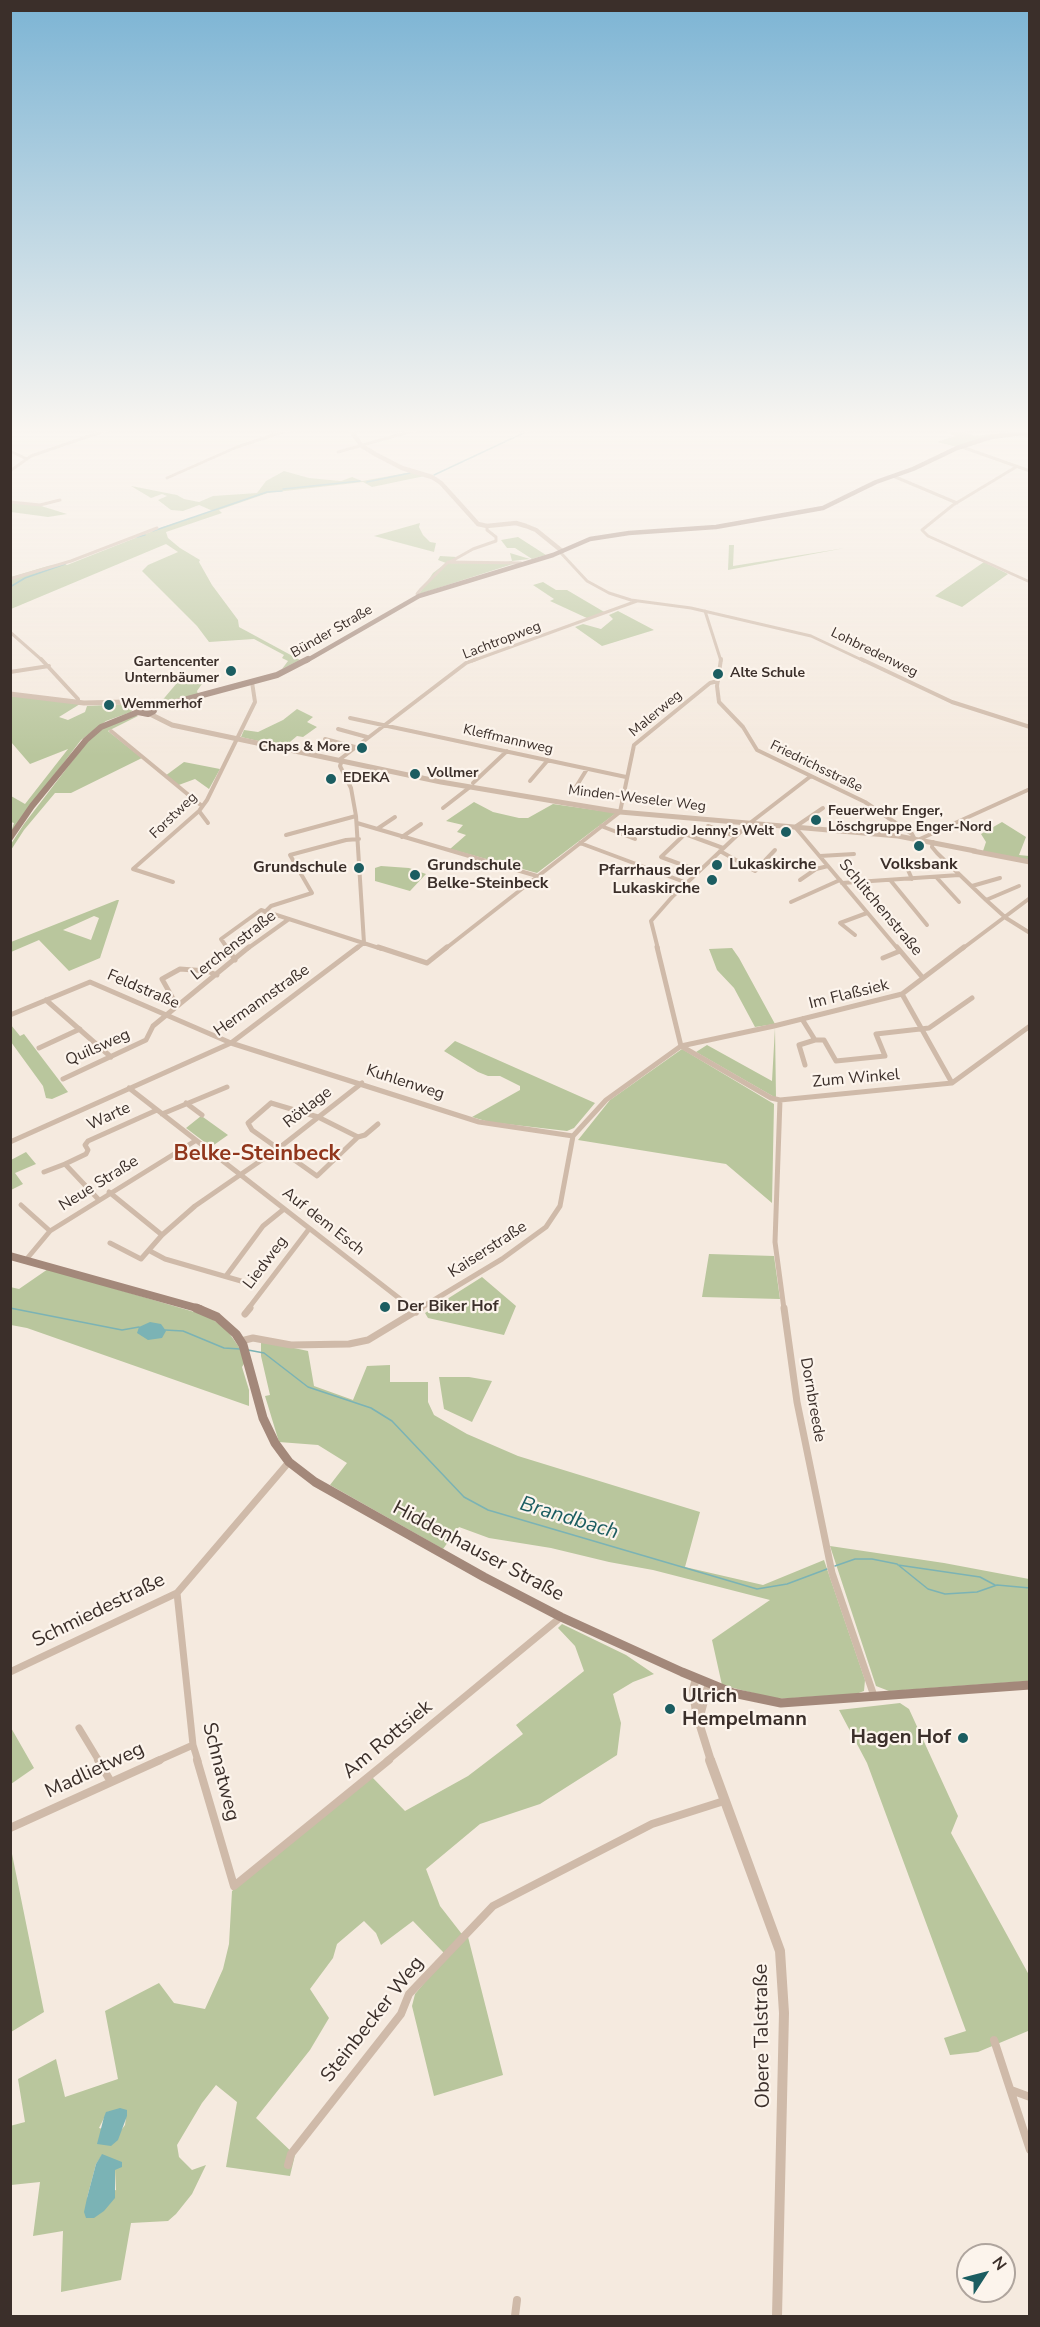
<!DOCTYPE html>
<meta charset="utf-8">
<style>
body{margin:0}
#map{position:relative;width:1040px;height:2327px;overflow:hidden;background:#f5eadf;font-family:"Nunito Sans",sans-serif}
canvas{display:block}
.frame{position:absolute;inset:0;border:12px solid #3b2f2a;pointer-events:none}
.north{position:absolute;left:956px;top:2243px;width:60px;height:60px;box-sizing:border-box;background:#fcf4ec;border:2px solid #afa59e;border-radius:50%;rotate:54deg;font-size:16px;font-weight:700;line-height:24px;text-align:center;color:#3b2f2a}
.north::after{content:'';display:block;margin:auto;width:21px;height:27px;background:#1b5d61;clip-path:polygon(50% 0,100% 100%,50% 72%,0 100%)}
</style>
<div id="map">
<canvas width="1040" height="2327"></canvas>
<div class="frame"></div>
<div class="north">N</div>
</div>
<script>
const context = document.querySelector('canvas').getContext('2d');
context.lineJoin = 'round';
function fill(path, color) { context.fillStyle = color; context.fill(path, 'evenodd'); }
const shape = rows => new Path2D(rows.map(r => 'M' + r).join(''));
function strokePath(path, color, width, dash) { context.strokeStyle = color; context.lineWidth = width; context.lineCap = dash ? 'butt' : 'round'; context.setLineDash(dash || []); context.stroke(path); }
function drawText(font, color, halo, rows, align = 'center') {
  context.font = font + ' "Nunito Sans",sans-serif'; context.lineWidth = 4.5; context.setLineDash([]); context.textBaseline = 'middle'; context.strokeStyle = halo; context.fillStyle = color; for (const [text, x, y, turn = 0] of rows) {
    context.save(); context.translate(x, y); context.rotate((+turn || 0) * Math.PI / 180); context.textAlign = isNaN(turn) ? turn : align; if (halo) context.strokeText(text, 0, 0); context.fillText(text, 0, 0); context.restore();
  }
}
fill(shape([
 [944,430,961,430,974,436,1013,432,957,447,937,442,955,436],
 [284,471,309,478,341,481,352,477,362,481,412,472,425,476,372,487,363,482,268,493,219,510,222,513,166,532,168,538,180,548,200,560,199,562,212,585,238,620,239,627,300,660,282,669,288,661,282,658,284,655,254,639,209,642,197,626,142,571,148,565,178,552,166,544,11,609,11,577,48,566,63,563,67,565,163,527,213,511,199,505,183,511,171,510,158,500,167,496,162,494,151,498,131,486,177,495,184,499,199,502,213,496,257,493,266,481],
 [10,503,38,505,67,514,48,517,11,512],
 [420,523,419,527,423,535,430,542,436,543,434,552,374,536],
 [518,537,546,555,532,559,515,548,507,548,501,540],
 [729,545,734,545,733,566,845,548,728,570],
 [510,553,530,559,512,561,513,564,419,594,433,573,446,563,438,560,440,556,457,557,450,561,506,562,512,561],
 [984,562,1008,574,962,607,935,596],
 [543,582,556,590,567,590,606,613,589,619,550,601,554,599,533,585],
 [618,611,654,630,602,646,575,627,583,624,601,629,613,619,609,615],
 [182,677,204,681,197,691,198,694,160,703],
 [11,696,80,704,59,717,68,720,85,712,87,706,125,704,133,709,131,712,106,721,81,740,11,832,14,823,11,822,11,796,25,804,68,749,30,764,11,742],
 [297,709,313,717,307,722,317,727,303,737,297,736,284,747,241,737,244,730,258,732,283,720],
 [133,715,138,716,108,731,142,758,71,793,55,793,24,830,11,850,11,844,24,824,90,738,101,729],
 [184,762,220,769,209,789,195,779,176,786,165,776],
 [474,802,493,812,519,818,528,818,553,804,616,813,537,873,450,849,466,835,457,832,463,825,446,821],
 [1002,822,1026,837,1019,855,1029,856,1029,861,983,851,986,842,981,834],
 [381,866,409,868,426,874,410,891,375,881,375,868],
 [117,900,119,900,100,958,69,971,39,940,11,952,11,942],
 [94,916,99,918,91,940,63,930],
 [732,948,739,958,775,1024,755,1027,734,988,717,970,709,949],
 [11,1025,20,1036,24,1034,68,1092,52,1099,46,1098,43,1086,11,1042],
 [775,1028,776,1098,696,1052,707,1045,772,1081],
 [455,1041,595,1103,574,1128,567,1131,489,1122,472,1117,520,1090,520,1086,500,1076,488,1076,478,1072,444,1051],
 [682,1049,774,1104,772,1203,726,1164,578,1140,610,1100],
 [201,1116,203,1117,228,1135,211,1147,186,1128],
 [26,1152,36,1164,15,1173,23,1184,11,1190,11,1160],
 [709,1254,774,1256,780,1299,702,1297],
 [48,1269,208,1316,227,1330,239,1347,245,1362,242,1367,249,1390,249,1406,27,1328,11,1325,10,1287,19,1289],
 [482,1277,516,1306,504,1335,428,1318,425,1313],
 [261,1341,308,1351,314,1386,353,1400,367,1366,390,1365,390,1382,428,1382,428,1402,434,1415,467,1434,518,1456,700,1512,685,1567,763,1585,824,1560,865,1680,864,1691,856,1694,776,1699,722,1685,712,1640,770,1600,653,1570,609,1562,551,1548,489,1538,459,1527,443,1549,330,1485,347,1463,318,1445,279,1442,265,1396,270,1395,261,1356],
 [439,1377,469,1377,492,1381,472,1422,444,1409],
 [830,1546,944,1563,1029,1579,1029,1681,889,1691,876,1686],
 [562,1624,626,1655,654,1674,633,1682,613,1694,621,1723,617,1755,540,1804,480,1824,426,1869,440,1906,461,1933,468,1937,503,2075,434,2096,412,2006,415,1994,445,1958,443,1952,413,1921,381,1945,376,1933,364,1921,337,1944,333,1958,310,1989,329,2018,310,2050,256,2118,295,2155,290,2176,226,2167,237,2102,216,2085,202,2103,177,2145,179,2157,192,2170,206,2165,192,2194,176,2214,168,2221,131,2223,121,2280,61,2292,63,2231,33,2236,40,2182,11,2185,10,2126,25,2122,18,2079,56,2059,65,2097,118,2079,105,2011,159,1983,174,2003,205,2009,223,1969,229,1944,232,1891,372,1777,405,1811,468,1776,523,1734,516,1725,584,1671,575,1646,558,1628],
 [127,2110,125,2125,119,2133,99,2128,107,2112],
 [102,2155,110,2159,115,2170,116,2190,87,2198,96,2164],
 [900,1703,909,1709,958,1816,951,1833,1029,1975,1029,2033,1028,2031,978,2052,950,2055,944,2038,966,2031,867,1763,839,1710],
 [10,1726,34,1768,11,1784,10,1784],
 [11,1849,44,2012,11,2032,10,2032]
]), '#b9c69d');
fill(shape([
 [150,1322,161,1324,166,1331,162,1338,148,1340,137,1333,139,1327],
 [120,2108,127,2110,127,2116,118,2140,111,2146,97,2144,104,2117,106,2112],
 [102,2154,122,2162,122,2167,115,2170,115,2198,104,2211,94,2218,86,2218,84,2212,87,2198,96,2164]
]), '#7bb3b5');
strokePath(shape([
 [434,475,530,430],
 [367,482,410,473],
 [283,489,360,481],
 [153,531,267,492,282,491],
 [137,537,145,535],
 [10,587,25,578,65,564],
 [10,1308,122,1330,139,1327],
 [165,1330,183,1331,224,1348,240,1349],
 [248,1350,264,1353,308,1387,371,1408,392,1421,464,1497,488,1510,757,1589,787,1584,827,1569],
 [898,1565,980,1577,995,1585],
 [835,1566,855,1559,872,1559,897,1564,928,1589,945,1594,977,1592,997,1585,1030,1588]
]), '#7bb3b5', 1.5);
strokePath(shape([
 [1010,430,1030,437],
 [962,447,1030,471],
 [10,451,27,459],
 [338,452,416,430],
 [1016,467,953,505,922,530,928,536,1030,582],
 [10,471,31,456,107,430],
 [893,476,957,503],
 [167,478,237,447,289,430],
 [10,502,40,505,60,500],
 [560,552,587,581,609,593,631,600,691,608,811,636,864,661],
 [450,562,473,549,496,541,496,537,487,530,487,526],
 [10,579,71,561,157,528],
 [419,596,417,594,421,589,448,562,521,563],
 [705,611,721,661],
 [10,632,43,661],
 [472,661,637,601]
]), '#cfbaa9', 3);
strokePath(shape([
 [41,659,78,699,78,702],
 [721,659,717,686,719,702,743,727,757,750,865,802,912,834,914,838],
 [861,659,952,702,1030,727],
 [10,672,49,666],
 [350,718,626,777],
 [338,729,367,737],
 [111,731,202,806],
 [325,739,355,747],
 [339,760,466,663,476,659],
 [342,760,340,766,351,788,356,816,364,943,356,949],
 [530,781,548,760],
 [473,783,507,751],
 [574,790,587,769],
 [443,808,470,787],
 [823,808,795,827,898,949],
 [199,811,208,823],
 [357,823,537,876],
 [601,826,635,839],
 [708,826,735,836],
 [377,829,395,817],
 [286,835,356,816],
 [402,837,421,824],
 [920,839,1030,789],
 [933,842,932,847,937,853,986,900,1006,918,1030,933],
 [580,843,687,883],
 [720,851,755,871,775,850],
 [820,856,854,854],
 [904,861,912,879],
 [699,871,661,857,685,834,723,848],
 [937,878,959,902],
 [800,880,816,869,828,866],
 [891,881,927,925],
 [173,882,133,869,199,811,207,800,255,702,252,682],
 [842,883,959,875],
 [972,886,1000,878],
 [986,900,1019,886],
 [791,902,840,880],
 [265,912,271,906,312,893,290,855,346,840,359,839],
 [855,935,840,923,867,913],
 [228,949,221,939,261,910,382,949],
 [247,949,289,919],
 [445,949,620,812,634,745,710,683,718,681],
 [658,949,651,921,673,896,750,823,811,776],
 [962,949,1030,898]
]), '#cfbaa9', 4);
strokePath(shape([
 [227,947,235,960],
 [378,947,427,963,447,947],
 [897,947,923,978],
 [883,958,900,951],
 [902,994,952,1083],
 [46,1000,111,1057],
 [177,1006,162,979,180,969,207,971,217,975],
 [10,1015,90,982,231,1043,479,1122,573,1136],
 [802,1019,815,1040,824,1040,836,1061,885,1056,876,1034,929,1028,972,998],
 [681,1046,774,1026,902,994,964,947],
 [681,1046,771,1098,780,1100,952,1083,1030,1026],
 [39,1048,80,1029],
 [805,1065,799,1045,815,1040],
 [63,1079,146,1040,153,1026,249,947],
 [129,1088,413,1309],
 [780,1100,775,1242,784,1309],
 [186,1103,202,1115],
 [271,1103,318,1117,358,1137,317,1176,252,1130,248,1123,271,1103],
 [162,1114,227,1087],
 [358,1137,365,1135,378,1124],
 [10,1142,231,1043,358,947],
 [44,1172,65,1164],
 [109,1192,162,1235],
 [99,1200,65,1164,86,1154,88,1150,85,1145,88,1141,157,1110],
 [21,1205,50,1231],
 [110,1243,141,1259,162,1235,195,1206,279,1148,362,1083],
 [150,1251,165,1259,241,1281],
 [25,1261,50,1231,195,1141],
 [226,1276,263,1226,284,1209],
 [248,1309,309,1229],
 [419,1309,502,1259,546,1227,560,1206,573,1136,606,1100,681,1046,657,947]
]), '#cfbaa9', 5);
strokePath(shape([
 [411,1308,416,1312],
 [784,1308,797,1402,832,1573,874,1696],
 [245,1314,250,1308],
 [241,1341,253,1338,291,1345,349,1344,368,1340,421,1308],
 [177,1593,193,1745,198,1761],
 [10,1672,177,1593,289,1462],
 [79,1728,99,1761],
 [157,1761,193,1745],
 [387,1761,561,1617]
]), '#cfbaa9', 7);
strokePath(shape([
 [98,1760,111,1782],
 [197,1760,234,1886,389,1760],
 [10,1828,160,1760],
 [994,2040,1030,2150],
 [1011,2090,1030,2097],
 [288,2165,291,2154,401,2014,409,1994,493,1906,652,1824,724,1801],
 [515,2316,517,2300]
]), '#cfbaa9', 8);
strokePath(shape([
 [350,430,362,446,375,454,402,468,432,477,441,483,478,524,487,526,516,523,526,526,536,530,562,551]
]), '#cfbaa9', 4.5);
strokePath(shape([
 [10,694,84,703,124,702,141,707],
 [150,714,172,725,441,782,559,802,620,812,898,836,975,851],
 [973,851,1030,862]
]), '#cfbaa9', 5);
strokePath(shape([
 [696,1678,693,1690,696,1713,711,1761],
 [700,1716,709,1683]
]), '#cfbaa9', 8);
strokePath(shape([
 [710,1760,780,1951,784,2013,777,2316]
]), '#cfbaa9', 10);
strokePath(shape([
 [306,661,419,596,553,555,590,539,629,533,716,527,823,508,876,482,913,469,957,448,991,437,1030,432]
]), '#a3887a', 4.5);
strokePath(shape([
 [146,706,153,707,154,711,148,714,138,712,140,708,146,706],
 [154,708,277,675,308,659],
 [10,838,32,806,86,740,101,727,138,712]
]), '#a3887a', 6);
strokePath(shape([
 [10,1256,200,1309]
]), '#a3887a', 8);
strokePath(shape([
 [196,1308,217,1317,236,1334,243,1345,263,1418,275,1443,289,1462,315,1482,484,1577,561,1617,682,1672,733,1693,781,1703,1030,1685]
]), '#a3887a', 9);
const sky = context.createLinearGradient(0, 0, 0, 756);
sky.addColorStop(0, '#7cb4d4');
sky.addColorStop(0.57, '#faf6f1');
sky.addColorStop(1, '#faf6f100');
context.fillStyle = sky;
context.fillRect(0, 0, 1040, 756);
for (const [x, y, r, color] of [
 [231,671,6,"#1b5d61"],
 [718,674,6,"#1b5d61"],
 [109,705,6,"#1b5d61"],
 [362,748,6,"#1b5d61"],
 [415,774,6,"#1b5d61"],
 [331,779,6,"#1b5d61"],
 [816,820,6,"#1b5d61"],
 [786,832,6,"#1b5d61"],
 [919,846,6,"#1b5d61"],
 [717,865,6,"#1b5d61"],
 [359,868,6,"#1b5d61"],
 [415,875,6,"#1b5d61"],
 [712,880,6,"#1b5d61"],
 [385,1307,6,"#1b5d61"],
 [670,1709,6,"#1b5d61"],
 [963,1738,6,"#1b5d61"]
]) { const dot = new Path2D(); dot.arc(x, y, r, 0, 2 * Math.PI); context.fillStyle = color; context.fill(dot); strokePath(dot, '#fcf4ec', 2); }
drawText('14px', '#3b2f2a', '#fcf4ec', [
 ["Bünder Straße",332,632,-30],
 ["Lachtropweg",502,641,-21],
 ["Lohbredenweg",874,653,26],
 ["Malerweg",656,714,-40],
 ["Kleffmannweg",508,740,13],
 ["Friedrichsstraße",816,767,26],
 ["Minden-Weseler Weg",637,799,7],
 ["Forstweg",174,816,-44]
]);
drawText('bold 14px', '#3b2f2a', '#fcf4ec', [
 ["Gartencenter",219,663,"right"],
 ["Unternbäumer",219,679,"right"],
 ["Alte Schule",730,674],
 ["Wemmerhof",121,705],
 ["Chaps & More",350,748,"right"],
 ["Vollmer",427,774],
 ["EDEKA",343,779],
 ["Feuerwehr Enger,",828,812],
 ["Löschgruppe Enger-Nord",828,828],
 ["Haarstudio Jenny's Welt",774,832,"right"]
], 'left');
drawText('bold 16px', '#3b2f2a', '#fcf4ec', [
 ["Lukaskirche",729,865],
 ["Volksbank",919,865,"center"],
 ["Grundschule",427,866],
 ["Belke-Steinbeck",427,884],
 ["Grundschule",347,868,"right"],
 ["Pfarrhaus der",700,871,"right"],
 ["Lukaskirche",700,889,"right"],
 ["Der Biker Hof",397,1307]
], 'left');
drawText('16px', '#3b2f2a', '#fcf4ec', [
 ["Schlitchenstraße",880,908,50],
 ["Lerchenstraße",234,946,-38],
 ["Feldstraße",143,990,23],
 ["Im Flaßsiek",849,995,-14],
 ["Hermannstraße",262,1001,-35],
 ["Quilsweg",98,1048,-24],
 ["Zum Winkel",856,1079,-5],
 ["Kuhlenweg",405,1083,18],
 ["Rötlage",308,1108,-38],
 ["Warte",109,1117,-25],
 ["Neue Straße",99,1184,-32],
 ["Auf dem Esch",323,1222,38],
 ["Kaiserstraße",488,1250,-33],
 ["Liedweg",266,1263,-53],
 ["Dornbreede",812,1400,80]
]);
drawText('20px', '#3b2f2a', '#fcf4ec', [
 ["Hiddenhauser Straße",478,1552,28],
 ["Schmiedestraße",99,1611,-26],
 ["Am Rottsiek",388,1740,-40],
 ["Madlietweg",95,1771,-25],
 ["Schnatweg",220,1772,76],
 ["Steinbecker Weg",373,2020,-52],
 ["Obere Talstraße",763,2036,-91]
]);
drawText('bold 20px', '#3b2f2a', '#fcf4ec', [
 ["Ulrich",682,1697],
 ["Hempelmann",682,1720],
 ["Hagen Hof",951,1738,"right"]
], 'left');
drawText('italic 21px', '#1b5d61', '#fcf4ec', [
 ["Brandbach",569,1519,17]
]);
drawText('bold 22px', '#91361c', '#fcf4ec', [
 ["Belke-Steinbeck",257,1155]
]);
</script>
